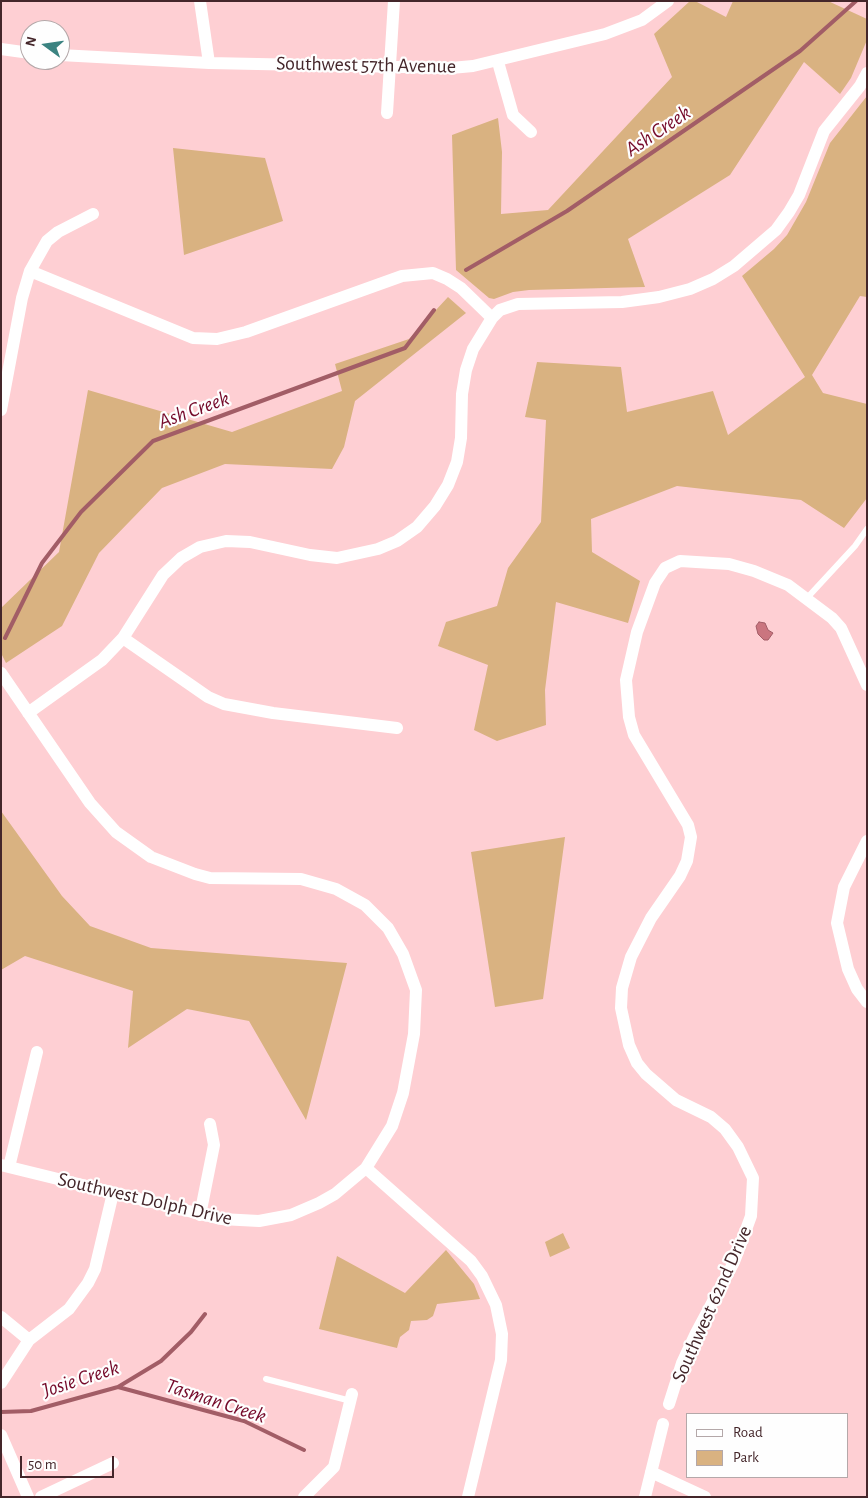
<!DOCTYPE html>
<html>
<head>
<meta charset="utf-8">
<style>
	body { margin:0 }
	#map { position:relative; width:868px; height:1498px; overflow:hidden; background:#fecfd3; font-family:"Alegreya Sans",sans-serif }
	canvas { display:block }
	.frame { position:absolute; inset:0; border:2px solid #44262a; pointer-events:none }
	.legend { position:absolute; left:686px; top:1413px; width:162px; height:65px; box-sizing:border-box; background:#fefefe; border:1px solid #b4a8a9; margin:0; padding:6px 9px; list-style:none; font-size:15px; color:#44262a }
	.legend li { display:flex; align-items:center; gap:10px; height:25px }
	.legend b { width:25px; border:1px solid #b4a8a9 }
	.north { position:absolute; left:20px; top:20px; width:50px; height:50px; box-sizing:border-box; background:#fefefe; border:1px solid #b4a8a9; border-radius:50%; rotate:284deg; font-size:14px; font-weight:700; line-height:20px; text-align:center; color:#44262a }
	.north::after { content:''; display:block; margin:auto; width:18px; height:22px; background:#3b8381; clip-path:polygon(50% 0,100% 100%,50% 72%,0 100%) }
	.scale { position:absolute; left:20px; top:1456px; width:94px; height:22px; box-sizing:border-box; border:2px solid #44262a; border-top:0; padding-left:6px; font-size:15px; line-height:18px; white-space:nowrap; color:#44262a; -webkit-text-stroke:4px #fefefe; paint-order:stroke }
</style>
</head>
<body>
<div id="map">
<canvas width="868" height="1498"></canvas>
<div class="frame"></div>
<ul class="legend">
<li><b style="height:6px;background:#fff"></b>Road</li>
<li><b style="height:14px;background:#d9b281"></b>Park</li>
</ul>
<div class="north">N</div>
<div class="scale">50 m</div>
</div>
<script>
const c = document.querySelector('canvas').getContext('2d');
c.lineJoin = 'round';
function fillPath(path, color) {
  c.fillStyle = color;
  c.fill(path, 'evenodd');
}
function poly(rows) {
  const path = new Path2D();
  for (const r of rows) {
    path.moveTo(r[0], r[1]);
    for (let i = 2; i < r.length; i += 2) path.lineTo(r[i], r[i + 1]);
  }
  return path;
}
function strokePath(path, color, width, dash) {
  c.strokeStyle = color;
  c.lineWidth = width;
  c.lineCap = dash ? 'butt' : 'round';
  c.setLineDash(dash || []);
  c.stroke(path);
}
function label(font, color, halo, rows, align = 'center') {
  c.font = font + ' "Alegreya Sans",sans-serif';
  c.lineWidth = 4.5;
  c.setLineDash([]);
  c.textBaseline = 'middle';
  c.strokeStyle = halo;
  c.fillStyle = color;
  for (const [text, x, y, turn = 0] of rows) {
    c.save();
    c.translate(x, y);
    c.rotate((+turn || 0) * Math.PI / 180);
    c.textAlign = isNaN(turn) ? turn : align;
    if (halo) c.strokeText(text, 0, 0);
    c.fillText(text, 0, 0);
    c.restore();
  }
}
fillPath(poly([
	[690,1,695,1,726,17,733,1,828,1,867,19,867,40,851,78,840,94,804,62,730,175,628,239,645,287,529,290,513,292,494,299,489,298,456,270,452,135,498,118,502,152,501,214,548,210,672,77,654,34],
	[867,96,867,297,860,296,812,375,823,393,867,404,867,498,844,528,801,500,677,486,591,519,592,552,640,581,628,623,556,602,545,690,546,725,497,741,474,730,488,665,438,646,446,622,497,606,508,568,541,522,546,420,525,417,537,362,621,367,627,412,713,391,728,435,805,377,742,276,774,249,787,235,806,202,830,143],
	[173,148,265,158,283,221,184,255],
	[448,297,466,313,355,401,344,447,332,469,225,464,162,488,99,553,62,626,6,663,1,653,1,608,59,552,88,390,232,432,342,391,335,364,409,339],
	[1,811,62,896,90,926,151,948,347,963,306,1120,249,1021,187,1009,128,1048,133,991,25,956,1,970],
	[565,837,543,999,495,1007,471,852],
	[563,1233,570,1248,550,1257,545,1242],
	[446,1250,474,1284,480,1299,437,1304,433,1316,427,1320,411,1321,409,1330,400,1337,397,1348,319,1329,337,1256,405,1293]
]), '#d9b281');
const water = poly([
	[759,622,765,623,768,630,773,633,768,640,764,640,758,634,756,626,759,622]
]);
fillPath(water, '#ca757f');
strokePath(water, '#a25d66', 1);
strokePath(poly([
	[466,270,567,211,800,51,856,1],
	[5,638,42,563,81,512,153,441,405,348,434,310],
	[118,1387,244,1421,304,1450],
	[1,1412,31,1411,118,1387,161,1361,191,1332,205,1314]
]), '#a25d66', 4);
strokePath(poly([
	[807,598,855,546,867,529],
	[266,1379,351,1401]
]), '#fff', 6);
strokePath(poly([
	[200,1,209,63],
	[1,49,30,53],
	[60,55,209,63,451,68,473,66,605,34,642,20,668,1],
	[498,62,513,115,531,132],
	[387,113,394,1],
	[30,271,193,338,217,339,246,332,402,276,433,273,447,279,461,288,492,318],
	[1,410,22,298,30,271,47,241,58,232,93,214],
	[123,638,208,697,224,704,273,713,397,728],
	[1,673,90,803,116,832,151,857,195,874,210,878,301,879,336,889,365,905,388,928,403,954,416,990,414,1034,403,1093,392,1126,366,1168,335,1194,319,1203,291,1215,259,1221,221,1219,1,1165],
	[28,713,102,660,123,638,163,575,181,558,200,547,226,541,250,542,310,555,337,558,378,549,397,541,417,527,435,506,448,485,457,462,461,438,462,394,466,370,473,349,492,318,500,310,518,304,622,302,659,297,690,289,713,279,734,266,776,230,789,212,799,195,824,131,860,86,867,73],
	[867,841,844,887,837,923,848,969,857,989,867,1002],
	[9,1167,37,1052],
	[366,1168,471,1261,482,1276,496,1305,502,1334,501,1360,468,1497],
	[200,1215,214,1145,210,1124],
	[1,1317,29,1340],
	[1,1383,29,1340,69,1309,88,1283,95,1269,113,1193],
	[669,1404,682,1363,696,1333,734,1262,743,1238,751,1216,753,1178,738,1147,725,1129,711,1117,676,1100,646,1074,637,1063,629,1045,621,1008,622,988,631,957,651,918,680,876,687,861,691,837,688,825,634,735,629,717,626,680,637,632,655,583,665,568,680,561,729,564,754,571,788,585,832,618,841,628,867,685],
	[1,1435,28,1497],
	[651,1472,705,1497],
	[41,1497,113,1463],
	[304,1497,334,1467,352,1394],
	[645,1497,663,1424]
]), '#fff', 12);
label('20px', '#44262a', '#fefefe', [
	["Southwest 57th Avenue",366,65,1],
	["Southwest Dolph Drive",145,1199,13],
	["Southwest 62nd Drive",712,1304,-66]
]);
label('italic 21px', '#750a2a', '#fefefe', [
	["Ash Creek",658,131,-34],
	["Ash Creek",194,410,-20],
	["Josie Creek",81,1379,-18],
	["Tasman Creek",216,1401,18]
]);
</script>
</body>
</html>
